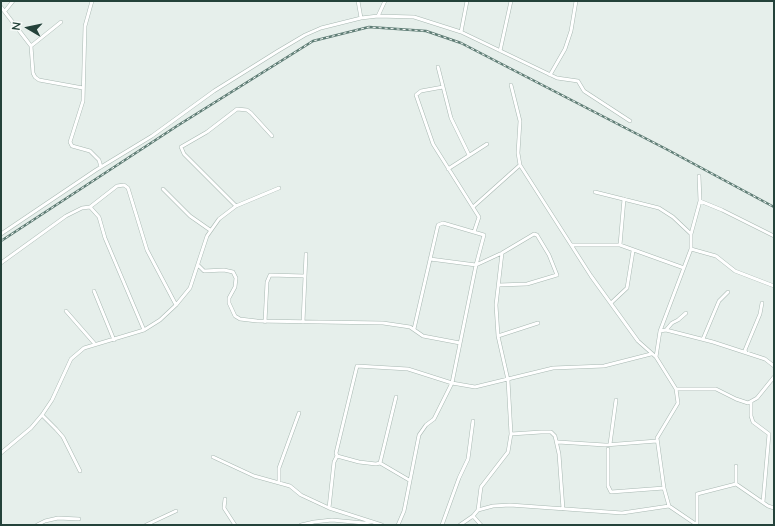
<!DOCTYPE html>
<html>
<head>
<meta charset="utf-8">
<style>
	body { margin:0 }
	#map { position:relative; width:775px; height:526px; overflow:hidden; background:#e6efeb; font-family:Lato,sans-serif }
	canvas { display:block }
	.frame { position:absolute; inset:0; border:2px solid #24423a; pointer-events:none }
	.north { position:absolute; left:8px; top:8px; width:40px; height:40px; -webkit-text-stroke:3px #f7fbf9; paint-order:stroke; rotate:279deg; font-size:11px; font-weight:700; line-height:16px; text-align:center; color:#24423a }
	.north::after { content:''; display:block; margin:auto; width:14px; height:18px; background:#24423a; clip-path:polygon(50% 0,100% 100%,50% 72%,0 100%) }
</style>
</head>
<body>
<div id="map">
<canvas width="775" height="526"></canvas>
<div class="frame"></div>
<div class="north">N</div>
</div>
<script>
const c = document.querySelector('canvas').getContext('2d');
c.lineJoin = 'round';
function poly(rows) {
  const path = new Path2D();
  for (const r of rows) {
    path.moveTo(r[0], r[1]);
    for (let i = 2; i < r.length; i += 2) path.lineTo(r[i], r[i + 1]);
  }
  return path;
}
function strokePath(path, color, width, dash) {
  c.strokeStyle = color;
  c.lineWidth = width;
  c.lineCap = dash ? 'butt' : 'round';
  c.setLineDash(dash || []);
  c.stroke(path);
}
const minor = poly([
	[92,1,85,26,83,101,70,142,72,146,90,151,99,160,101,167],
	[358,1,361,18],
	[1,7,31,46,33,73,35,77,39,80,83,88],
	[5,11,13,1],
	[378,16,385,1],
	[461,32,467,1],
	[31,46,61,22],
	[500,51,511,1],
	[438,67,451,118,469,155],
	[550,75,565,49,571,31,576,1],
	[511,85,520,121,518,153,520,165,591,276,638,341,656,357],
	[443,87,421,91,416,95,433,144,479,217,474,232],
	[448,169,487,144],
	[163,189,190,216,210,230],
	[595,192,659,208,673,217,691,234,691,249],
	[700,201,722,210,774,236],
	[236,206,184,154,181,147,207,132,237,109,247,110,251,113,272,136],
	[90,207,117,186,124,185,128,188,147,250,176,305],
	[473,207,520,165],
	[1,234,96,170,152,136,214,91,278,51,305,35,321,28,361,18,378,16,414,17,461,32,557,78,578,81,584,91,630,121],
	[691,234,700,201,699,176],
	[572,245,620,245,684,268],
	[620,245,624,199],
	[502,253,496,305,498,336,508,380,511,434],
	[430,259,476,265,502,253,534,234,537,235,549,255,557,275,527,284,499,285],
	[1,263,66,216,82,208,90,207,99,217,105,238,144,330],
	[198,265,204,271,224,270,233,272,236,278,235,287,229,298,229,303,235,316,240,319,257,321,383,323,410,327,423,336,460,343],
	[94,291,114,340],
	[611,303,627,288,633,251],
	[66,311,94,343],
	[265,322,267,282,270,275,305,276],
	[303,322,306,254],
	[666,330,672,323,678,320,686,313],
	[660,331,666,330,713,342,765,359,774,366],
	[498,336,538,323],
	[703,339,719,301,728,292],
	[746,353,745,350,760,314,762,303],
	[676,389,716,389,736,399,748,403,757,398,774,377],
	[751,402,751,416,753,422,769,434,763,502],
	[42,415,56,429,63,437,80,471],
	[558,442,605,445,657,441],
	[610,444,616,400],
	[608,449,608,486,611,492,664,488],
	[1,453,31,428,42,415,52,400,71,359,84,348,144,330,160,320,176,305,190,288,207,236,219,219,236,206,279,188],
	[337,456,359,462,376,464,380,463,409,480],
	[213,457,254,476,290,486,301,495,329,508,382,525],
	[380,463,396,397],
	[279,481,279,468,299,413],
	[736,484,768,506,774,508],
	[225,499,224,508,235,525],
	[329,508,334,462,337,456,336,453,357,366,408,369,452,383,475,387,553,368,604,366,651,354],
	[478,510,493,506,510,505,622,513,669,506],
	[473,516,481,525],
	[37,525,45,521,58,518,79,519],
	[146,525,176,511],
	[301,525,314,522,332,520,364,523,371,522],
	[398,525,404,511,419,435,426,425,434,419,452,383,476,265,484,235,443,223,438,225,414,329],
	[442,525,459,478,468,459,473,421],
	[460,525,473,516,478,510,481,487,508,452,511,434,541,432,551,432,555,436,559,454,563,509],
	[697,525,669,506,664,488,657,438,678,403,676,389,656,357,660,331,691,249,716,256,735,271,774,286],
	[697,525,697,494,736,484,736,466]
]);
strokePath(minor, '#a8b8b2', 4);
strokePath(minor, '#fff', 3);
const rail = poly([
	[1,241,177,126,313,41,369,27,426,31,461,43,668,150,774,207]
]);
strokePath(rail, '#5f7d75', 2.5);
strokePath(rail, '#f7fbf9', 1, [3]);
</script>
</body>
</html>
